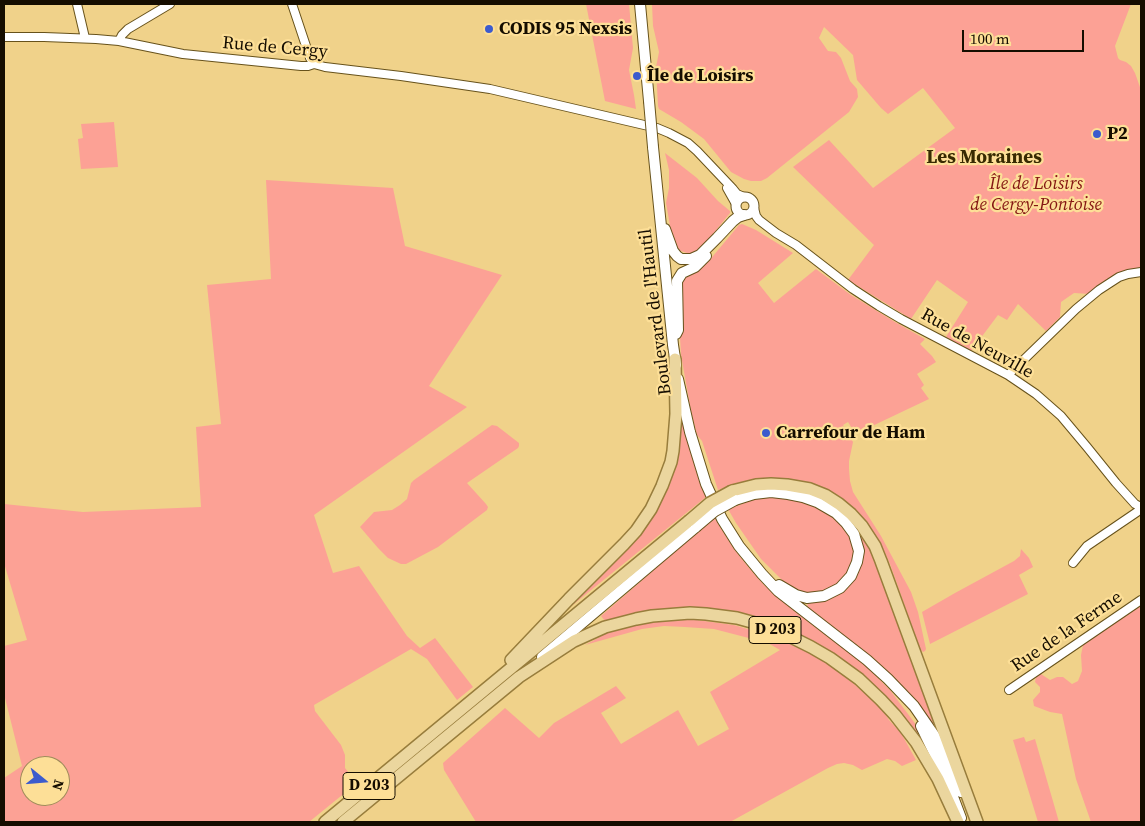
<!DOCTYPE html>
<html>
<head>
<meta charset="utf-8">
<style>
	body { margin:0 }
	#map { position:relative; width:1145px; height:826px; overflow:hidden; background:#f0d28a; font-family:"Source Serif 4",serif }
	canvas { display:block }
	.frame { position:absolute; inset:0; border:5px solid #150d00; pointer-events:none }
	.north { position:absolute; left:20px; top:756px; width:50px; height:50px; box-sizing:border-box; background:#fddf97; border:1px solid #a08b5b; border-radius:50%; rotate:107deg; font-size:14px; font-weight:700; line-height:20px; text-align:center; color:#150d00 }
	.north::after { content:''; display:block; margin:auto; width:18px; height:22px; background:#3c5bcd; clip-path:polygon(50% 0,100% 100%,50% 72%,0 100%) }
	.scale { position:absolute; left:962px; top:30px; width:122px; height:22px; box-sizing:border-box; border:2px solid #150d00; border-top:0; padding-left:6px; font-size:15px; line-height:18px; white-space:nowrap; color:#150d00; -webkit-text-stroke:4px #fddf97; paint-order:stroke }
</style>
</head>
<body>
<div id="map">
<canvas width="1145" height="826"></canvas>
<div class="frame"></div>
<div class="north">N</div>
<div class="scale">100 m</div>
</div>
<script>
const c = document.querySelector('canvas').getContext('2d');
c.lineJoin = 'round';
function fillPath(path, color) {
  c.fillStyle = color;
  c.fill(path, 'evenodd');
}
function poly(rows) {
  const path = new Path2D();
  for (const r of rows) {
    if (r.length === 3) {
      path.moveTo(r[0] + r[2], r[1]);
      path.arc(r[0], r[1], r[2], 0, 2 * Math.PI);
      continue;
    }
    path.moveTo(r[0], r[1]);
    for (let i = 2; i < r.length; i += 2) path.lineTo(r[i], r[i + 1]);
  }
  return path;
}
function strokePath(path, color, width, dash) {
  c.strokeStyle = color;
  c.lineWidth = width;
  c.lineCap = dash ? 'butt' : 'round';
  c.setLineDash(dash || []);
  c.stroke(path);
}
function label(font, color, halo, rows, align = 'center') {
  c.font = font + ' "Source Serif 4",serif';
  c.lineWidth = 4.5;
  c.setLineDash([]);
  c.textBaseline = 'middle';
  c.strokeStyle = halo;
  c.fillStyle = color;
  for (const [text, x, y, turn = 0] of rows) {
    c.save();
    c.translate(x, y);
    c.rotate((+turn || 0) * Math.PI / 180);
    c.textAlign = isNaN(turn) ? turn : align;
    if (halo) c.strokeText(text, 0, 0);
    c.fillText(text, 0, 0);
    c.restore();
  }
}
fillPath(poly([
	[586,4,629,4,633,48,629,70,634,95,636,109,605,101],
	[652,4,1131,4,1115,46,1118,58,1120,60,1126,62,1131,66,1135,73,1141,90,1141,270,1090,294,1074,293,1061,302,1060,317,1046,331,1018,304,1007,320,998,315,971,351,946,337,968,302,937,280,911,319,848,280,874,245,793,167,829,140,873,188,955,128,923,88,888,114,881,108,857,80,853,55,824,27,819,38,828,51,836,52,841,58,850,81,857,89,858,97,849,112,767,178,761,181,751,181,744,179,731,172,704,139,681,122,659,109,658,106,656,67,659,52,653,26],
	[114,122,118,167,81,169,78,139,83,138,81,124],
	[665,153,697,178,718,201,730,211,730,213,700,250,690,254,681,251,677,248,672,237,666,203,669,188,669,170],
	[266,180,393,188,405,246,502,275,429,386,467,407,314,515,333,573,359,566,407,636,420,648,435,638,473,687,457,700,427,659,411,649,314,705,315,711,341,745,345,755,345,768,357,783,309,822,4,822,4,778,22,766,4,694,4,646,27,640,4,563,4,504,83,512,201,507,196,427,221,424,207,285,271,279],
	[30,766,60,766,60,796,30,796],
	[742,224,756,230,793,253,758,283,774,303,816,269,851,295,895,322,925,339,920,344,932,356,936,362,917,374,924,385,921,388,929,399,868,428,866,426,855,433,848,422,843,425,853,442,849,461,849,469,850,481,853,492,881,536,911,592,918,612,926,649,925,651,923,652,920,649,890,564,878,538,860,514,850,505,835,496,806,483,785,479,758,479,733,484,718,490,702,441,697,435,691,411,681,355,680,337,680,291,683,280,688,275,708,262,739,225],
	[682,420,690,450,699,481,706,497,569,608,568,607,657,509,664,495,674,468,680,421],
	[492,425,497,426,519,443,519,446,518,448,467,483,486,504,488,507,487,510,438,547,406,564,401,564,388,558,378,548,360,527,374,512,392,510,400,505,407,499,411,483,414,480],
	[766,497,777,497,798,499,817,506,836,519,849,535,853,543,854,553,850,571,841,582,823,592,807,594,789,587,761,559,736,523,728,509,753,500],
	[714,517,734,549,750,569,764,585,798,614,858,659,870,670,890,690,914,722,924,737,939,768,876,688,848,664,832,653,787,629,773,623,731,612,700,608,679,607,664,609,645,611,605,621,601,616,687,541],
	[858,528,870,547,939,731,936,733,910,695,886,670,860,648,807,607,808,602,856,577,861,565],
	[1021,549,1029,558,1033,567,1019,575,1028,594,930,644,922,612,955,593,1014,561,1020,556],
	[1141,604,1141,822,1091,822,1076,779,1062,714,1050,712,1034,706,1033,700,1040,692,1040,687,1035,682,1036,677,1041,674,1050,680,1057,677,1063,677,1072,684,1078,681,1082,671,1081,655,1083,645],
	[681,620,697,620,734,625,768,635,813,654,844,675,882,709,889,720,901,733,916,760,902,766,895,761,887,759,862,770,853,765,844,763,837,764,828,768,730,822,476,822,444,770,443,763,505,708,539,738,554,723,616,686,626,698,601,713,621,744,678,710,698,746,729,729,710,692,780,650,768,643,714,629,685,627,664,626,642,629,585,645,607,633,628,627,646,623],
	[1024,737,1026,742,1035,739,1059,822,1038,822,1013,740]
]), '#fca195');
const minor = poly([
	[77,4,85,38],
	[292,4,310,58,314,64],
	[4,37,44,37,96,39,119,41,183,54,301,66,308,66,314,64,325,67,401,76,490,89,657,128,669,133,688,143,697,151,733,189,737,194,744,197],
	[119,41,122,35,128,29,170,4],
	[727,188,736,204],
	[754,208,756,216,759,220,776,233,796,245,853,289,879,306,901,319,1008,375,1036,394,1061,416,1087,447,1116,483,1135,504,1141,507],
	[1008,375,1076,309,1099,290,1119,277,1128,274,1141,272],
	[1073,563,1087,546,1137,512,1141,508],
	[1009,690,1141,600]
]);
const tertiary = poly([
	[745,206,9]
]);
const secondary = poly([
	[640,4,649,101],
	[653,147,673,345,676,365],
	[665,229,673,251,677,256,681,259,691,259,700,255,717,238,733,221,738,217,744,215],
	[676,334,678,330,677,281,682,273,695,267,706,256],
	[678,379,690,432,706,484,722,519,739,546,762,574,778,591,867,660,888,679,914,706,934,735,961,792],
	[735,500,754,494,771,492,788,494,803,497,817,502,836,513,846,523,854,534,859,551,857,562,851,576,840,588,824,596,807,598,796,595,779,585],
	[542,657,696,527],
	[921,726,944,773,961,818]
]);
const primary = poly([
	[732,491,756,485,771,484,787,485,810,489,825,495,839,504,851,514,862,526,875,546,881,561,977,822],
	[511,660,569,599,624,544,636,531,651,509,662,486,671,462,673,451,676,414,675,359],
	[325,822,689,521],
	[343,822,519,677,574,641,605,627,636,619,652,616,690,613,706,614,737,618,766,626,783,633,811,647,830,658,859,679,881,700,895,715,916,742,938,779,958,822]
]);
strokePath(minor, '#67521b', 10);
strokePath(tertiary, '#67521b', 11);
strokePath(secondary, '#67521b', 12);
strokePath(primary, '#987d3c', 14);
strokePath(minor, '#fff', 8);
strokePath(tertiary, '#fff', 9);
strokePath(secondary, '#fff', 10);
strokePath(primary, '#ebd69e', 11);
const secondaryBridge = poly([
	[649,101,653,147],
	[696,527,715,511,735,500]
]);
const primaryBridge = poly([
	[689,521,710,503,732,491]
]);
strokePath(secondaryBridge, '#67521b', 12, []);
strokePath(primaryBridge, '#987d3c', 14, []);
strokePath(secondaryBridge, '#fff', 10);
strokePath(primaryBridge, '#ebd69e', 11);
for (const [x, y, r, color] of [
	[489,29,5,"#3c5bcd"],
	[637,76,5,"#3c5bcd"],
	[1097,134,5,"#3c5bcd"],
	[766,433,5,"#3c5bcd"]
]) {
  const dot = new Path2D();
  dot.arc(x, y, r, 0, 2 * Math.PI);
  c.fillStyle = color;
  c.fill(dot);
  strokePath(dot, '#fddf97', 2);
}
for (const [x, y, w] of [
	[775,630,52],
	[369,786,52]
]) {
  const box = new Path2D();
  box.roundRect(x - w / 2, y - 13.5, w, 27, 4);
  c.fillStyle = '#fddf97';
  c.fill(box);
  strokePath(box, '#150d00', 1);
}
label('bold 16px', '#150d00', null, [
	["D 203",775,630],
	["D 203",369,786]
]);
label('bold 18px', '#150d00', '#fddf97', [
	["CODIS 95 Nexsis",499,29],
	["Île de Loisirs",647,76],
	["P2",1107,134],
	["Carrefour de Ham",776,433]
], 'left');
label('18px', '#150d00', '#fddf97', [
	["Rue de Cergy",275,48,5],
	["Boulevard de l'Hautil",656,312,-97],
	["Rue de Neuville",977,344,29],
	["Rue de la Ferme",1067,632,-34]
]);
label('italic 18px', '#851613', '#fddf97', [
	["Île de Loisirs",1036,184],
	["de Cergy-Pontoise",1036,205]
]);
label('bold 19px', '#382a02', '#fddf97', [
	["Les Moraines",984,158]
]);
</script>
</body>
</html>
